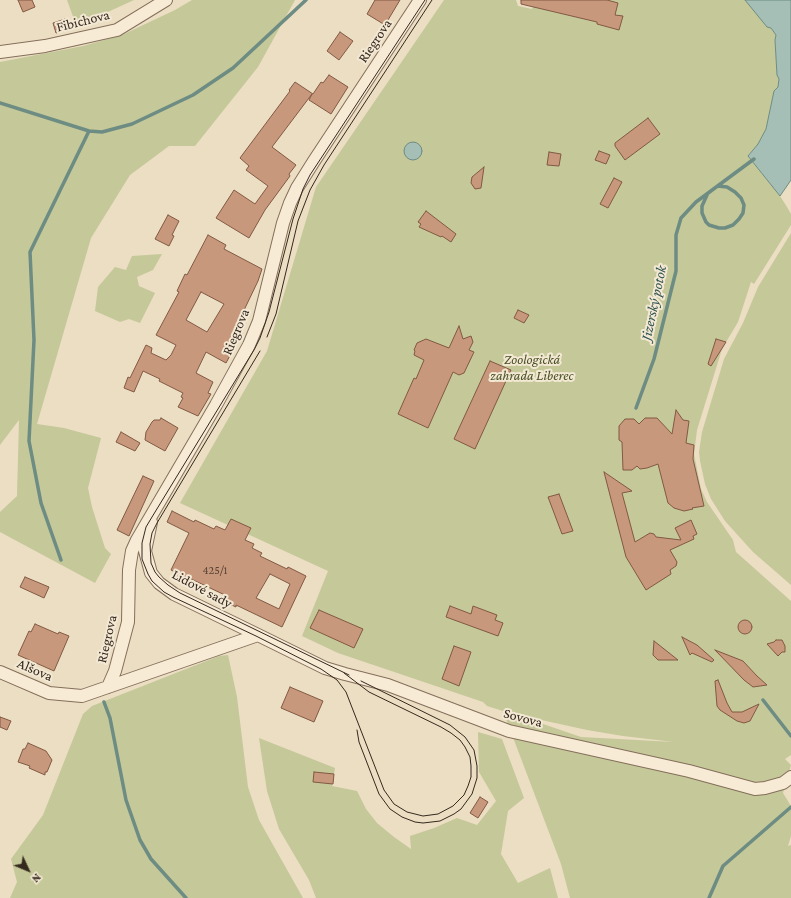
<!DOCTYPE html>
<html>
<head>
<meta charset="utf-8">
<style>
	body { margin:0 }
	#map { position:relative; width:791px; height:898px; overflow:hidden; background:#ebdec3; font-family:"Crimson Pro",serif }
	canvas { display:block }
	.north { position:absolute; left:8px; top:850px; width:40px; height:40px; -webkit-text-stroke:3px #f3e8d3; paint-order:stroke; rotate:134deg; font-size:11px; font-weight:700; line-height:16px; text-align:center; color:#35281e }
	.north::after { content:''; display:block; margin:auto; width:14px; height:18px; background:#35281e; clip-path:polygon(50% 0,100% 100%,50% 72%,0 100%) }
</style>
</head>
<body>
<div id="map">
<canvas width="791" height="898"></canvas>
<div class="north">N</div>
</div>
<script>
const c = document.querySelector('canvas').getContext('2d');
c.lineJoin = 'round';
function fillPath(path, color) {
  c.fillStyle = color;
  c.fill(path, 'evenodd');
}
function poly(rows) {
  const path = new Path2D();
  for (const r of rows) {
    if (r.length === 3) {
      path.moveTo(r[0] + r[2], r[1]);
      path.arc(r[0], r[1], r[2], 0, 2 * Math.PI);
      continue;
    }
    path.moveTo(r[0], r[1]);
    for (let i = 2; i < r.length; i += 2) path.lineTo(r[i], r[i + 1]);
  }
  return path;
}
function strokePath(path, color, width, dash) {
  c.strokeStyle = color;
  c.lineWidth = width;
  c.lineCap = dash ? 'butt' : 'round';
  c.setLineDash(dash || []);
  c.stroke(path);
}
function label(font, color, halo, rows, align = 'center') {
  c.font = font + ' "Crimson Pro",serif';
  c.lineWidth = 4;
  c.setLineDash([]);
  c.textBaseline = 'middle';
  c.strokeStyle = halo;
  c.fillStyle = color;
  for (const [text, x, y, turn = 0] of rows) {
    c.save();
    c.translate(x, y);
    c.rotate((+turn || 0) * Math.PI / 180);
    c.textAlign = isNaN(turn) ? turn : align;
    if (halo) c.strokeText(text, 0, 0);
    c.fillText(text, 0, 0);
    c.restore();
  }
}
fillPath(poly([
	[67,0,134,0,99,16,75,22],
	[192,0,295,0,258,67,195,146,169,146,130,175,91,238,37,424,64,428,101,438,88,488,92,507,105,548,111,554,95,583,0,532,0,512,17,496,19,420,0,445,0,62,83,46,122,35,175,10],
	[444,0,516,0,518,6,532,9,535,0,745,0,771,28,776,35,775,40,777,75,779,79,778,87,774,91,766,129,758,144,748,156,780,196,787,207,791,214,791,225,754,284,751,282,738,322,722,349,697,430,694,454,701,489,707,502,733,540,736,552,791,601,791,755,785,759,791,765,783,793,791,806,791,836,788,846,791,845,791,898,570,898,561,864,503,711,487,706,483,702,338,653,302,636,328,571,180,503,267,351,316,187],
	[514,714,587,730,623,736,674,742,581,737],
	[791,233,791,585,753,552,725,521,711,499,705,484,700,461,699,452,702,432,724,359,743,323,758,287],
	[162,254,153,270,137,277,139,286,155,293,140,323,129,319,120,322,95,311,98,287,115,267,126,270,132,256],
	[228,655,237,697,248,787,259,820,303,898,10,898,17,882,11,859,43,815,83,714,92,706,219,656],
	[478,732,502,739,524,798,508,811,501,854,518,883,550,868,558,898,316,898,309,880,279,829,267,791,259,738,335,768,332,786,357,791,366,809,377,823,394,837,411,849,410,836,434,828,457,818,477,825,496,801,479,772]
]), '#c5c898');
const water = poly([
	[745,0,791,0,791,180,780,196,748,156,758,144,766,129,774,91,778,87,779,79,777,75,775,40,776,35,771,28,767,27,745,0],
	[413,151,9]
]);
fillPath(water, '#a5beb6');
strokePath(water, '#6d8c83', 1);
strokePath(poly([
	[0,103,89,131],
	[707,195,702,206,702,213,706,222,709,225,719,228,725,228,733,225,739,219,743,213,744,205,741,198,735,192,727,187,718,186],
	[636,408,654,359,676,271,676,235,681,218,696,202,754,159],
	[61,560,41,503,29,441,34,340,30,252,89,131,102,132,132,124,193,95,233,68,306,0],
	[763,700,791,736],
	[104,702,110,718,126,800,140,840,151,859,186,898],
	[709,898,723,866,791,807]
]), '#6d8c83', 3.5);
const building = poly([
	[18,0,32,0,35,7,23,12,18,0],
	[375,0,400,0,385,25,367,14,375,0],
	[521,0,607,0,618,3,615,15,623,16,619,30,597,24,597,22,521,4,521,0],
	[65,19,69,29,56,33,53,23,65,19],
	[340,32,353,41,339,60,327,51,340,32],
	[329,75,348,87,331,114,309,100,312,94,272,147,296,165,289,174,290,176,265,210,249,238,216,218,234,190,255,204,268,186,246,170,249,166,240,158,290,91,289,90,295,82,313,94,321,82,323,83,329,75],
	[648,118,660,134,625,160,615,146,615,143,648,118],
	[599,151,610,155,606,164,595,160,599,151],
	[549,152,561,154,559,166,547,165,549,152],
	[484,167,481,188,475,189,471,183,472,177,484,167],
	[614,178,622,182,608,208,600,204,614,178],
	[426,211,456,234,451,242,442,236,441,237,419,227,421,224,418,222,426,211],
	[168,215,179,221,172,235,174,236,169,246,155,239,168,215],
	[208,235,226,245,224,249,262,269,258,281,235,329,242,333,226,363,206,352,196,373,213,382,208,393,211,394,198,416,178,407,183,398,181,397,183,393,159,381,160,379,143,371,134,392,124,388,128,377,130,378,146,345,152,348,151,353,166,360,171,355,176,345,156,335,179,292,177,291,185,274,187,275,208,235],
	[201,292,224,304,207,332,186,320,201,292],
	[518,310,529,315,524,323,514,318,518,310],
	[459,326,463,339,471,336,473,342,469,350,474,352,464,373,459,375,453,372,428,428,398,414,414,378,416,379,424,360,414,355,415,351,414,350,417,343,426,339,449,348,459,326],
	[716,339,726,342,711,366,708,364,716,339],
	[490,361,511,370,475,449,454,439,490,361],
	[676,410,683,420,689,421,686,443,694,445,693,459,704,506,692,508,693,509,684,511,674,508,668,503,658,464,647,468,640,469,637,466,632,470,623,470,622,442,619,440,619,426,625,419,634,419,639,424,645,418,657,418,672,434,676,410],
	[161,418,178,428,165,451,145,440,146,432,152,422,154,420,160,420,161,418],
	[121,432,140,443,135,451,116,442,121,432],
	[604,472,632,491,622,493,635,542,650,533,654,534,656,537,681,540,675,528,691,520,697,534,693,536,694,539,670,550,677,562,676,566,670,570,671,574,646,590,626,557,604,472],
	[143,476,154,481,129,536,117,530,143,476],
	[559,494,573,531,562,534,548,497,559,494],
	[172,511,194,522,195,520,214,529,216,526,225,530,231,519,251,528,245,540,254,544,252,548,262,553,260,556,287,569,288,567,306,576,282,627,236,605,236,607,225,602,227,596,189,578,184,576,177,577,175,572,171,570,189,533,167,522,172,511],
	[270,574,290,584,279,609,256,598,270,574],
	[25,577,49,587,44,598,20,587,25,577],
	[450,606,471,614,473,606,497,615,495,620,503,623,498,636,446,617,450,606],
	[319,610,363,629,354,648,310,628,319,610],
	[745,627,7],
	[35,624,58,634,59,632,69,636,54,671,18,655,29,631,31,632,35,624],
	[682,637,697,645,714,660,712,662,692,653,690,655,682,637],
	[776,640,782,640,785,646,785,652,782,652,778,656,767,644,774,642,776,640],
	[654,641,678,660,658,660,653,655,654,641],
	[454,646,471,652,459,686,442,679,454,646],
	[715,650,743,661,757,676,767,685,753,687,744,680,715,650],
	[718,680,727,703,732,712,742,712,759,704,750,721,744,723,737,721,720,710,717,706,715,681,718,680],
	[290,687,323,701,314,722,281,708,290,687],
	[0,717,11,721,7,730,0,727,0,717],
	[28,743,46,751,52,760,47,772,45,772,45,775,29,768,30,766,18,762,23,749,25,749,28,743],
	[314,772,334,774,333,784,313,782,314,772],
	[480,797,488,802,478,818,470,813,480,797]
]);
fillPath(building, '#c7987c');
strokePath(building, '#825943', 1);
const minor = poly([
	[0,52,45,46,117,30,166,0],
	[151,522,145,551,151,573,159,583,174,594,258,635],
	[0,672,49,693,82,696,258,635,325,668,345,674,388,685,509,731,689,771,755,789,765,788,783,783,791,777],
	[108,687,115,671,128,622,129,570,132,551,137,540,216,405,249,345,259,321,283,223,290,203,297,188,314,161,420,0]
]);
strokePath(minor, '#846f5b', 14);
strokePath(minor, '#f7ebd6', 12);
strokePath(poly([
	[267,337,276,314,298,221,310,190,324,165,432,0],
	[260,351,157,523,152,533,150,544,151,563,155,572,159,577,168,585,180,593,349,675],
	[344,673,369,692,441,727,451,733,460,740,465,747,470,757,471,766,471,777,468,786,464,795,453,806,438,814,423,816,407,812,394,804,384,790,346,692,337,680,321,669,256,636,173,597,164,592,152,581,148,574,142,559,142,543,146,527,152,517,254,350,260,338,269,312,293,219,303,189,310,175,425,0],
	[357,730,359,742,379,794,390,809,402,817,415,822,423,823,440,821,454,814,461,809,472,794,477,778,477,766,474,750,465,737,450,725,361,681]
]), '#35281e', 1);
label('12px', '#5a4436', null, [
	["425/1",215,570]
]);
label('14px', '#35281e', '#f3e8d3', [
	["Fibichova",83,21,-14],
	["Riegrova",375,41,-56],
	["Riegrova",236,332,-67],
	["Lidové sady",202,589,28],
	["Riegrova",107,639,-77],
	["Alšova",35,670,23],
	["Sovova",523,718,15]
]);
label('italic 14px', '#485026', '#f3e8d3', [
	["Zoologická",532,360],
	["zahrada Liberec",532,376]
]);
label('italic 15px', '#2f5450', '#f3e8d3', [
	["Jizerský potok",654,303,-78]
]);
</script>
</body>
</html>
